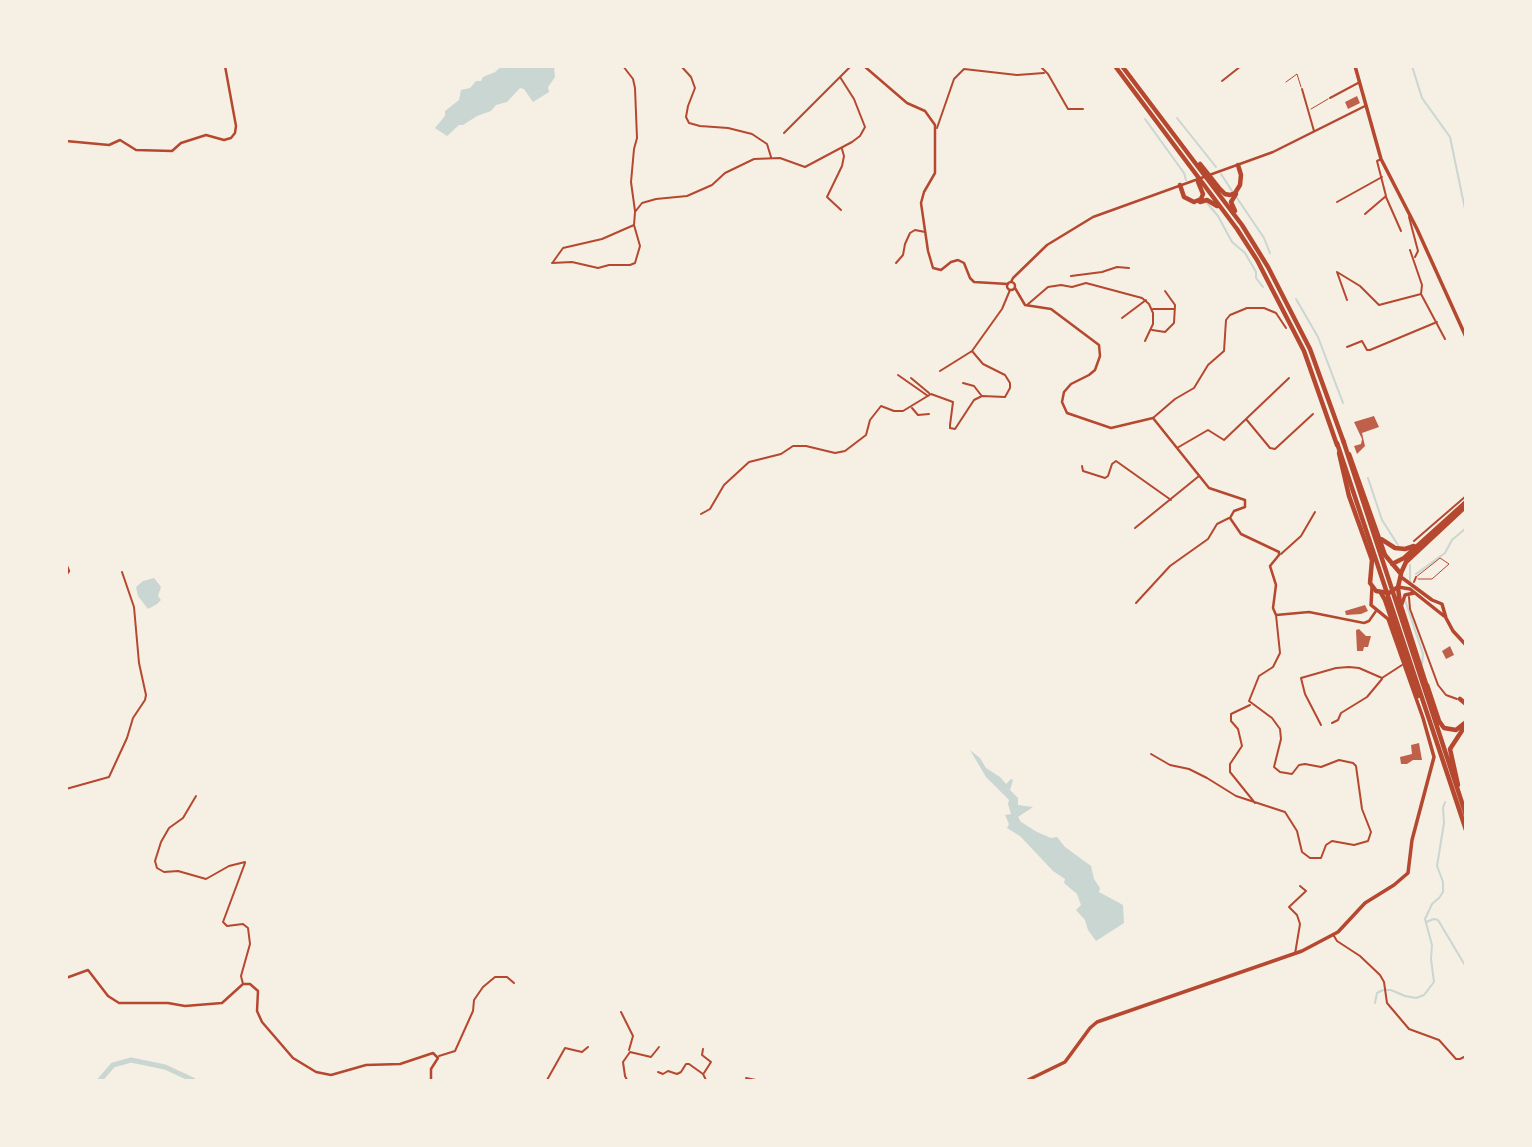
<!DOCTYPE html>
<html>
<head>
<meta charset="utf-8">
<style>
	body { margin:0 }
	#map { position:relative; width:1532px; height:1147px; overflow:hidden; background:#f6efe4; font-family:Ubuntu,sans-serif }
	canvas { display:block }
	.frame { position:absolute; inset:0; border:68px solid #f6efe4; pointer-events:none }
</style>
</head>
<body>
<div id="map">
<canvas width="1532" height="1147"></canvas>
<div class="frame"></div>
</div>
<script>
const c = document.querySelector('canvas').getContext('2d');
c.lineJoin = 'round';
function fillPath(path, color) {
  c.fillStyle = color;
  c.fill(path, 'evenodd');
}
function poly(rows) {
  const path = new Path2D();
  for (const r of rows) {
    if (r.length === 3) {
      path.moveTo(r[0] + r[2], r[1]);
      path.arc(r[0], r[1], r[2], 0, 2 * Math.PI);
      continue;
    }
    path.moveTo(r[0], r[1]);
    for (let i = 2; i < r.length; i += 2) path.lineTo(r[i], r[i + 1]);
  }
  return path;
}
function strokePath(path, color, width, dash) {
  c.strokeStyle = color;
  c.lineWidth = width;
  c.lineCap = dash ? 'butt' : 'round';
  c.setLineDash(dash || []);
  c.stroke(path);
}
fillPath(poly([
	[502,66,554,67,555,77,548,87,549,92,533,102,524,89,520,88,507,102,496,105,491,111,477,116,463,125,459,125,447,136,435,128,445,116,445,111,459,100,461,90,470,88,476,81,481,81,483,77,495,72],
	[154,578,161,587,158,596,161,600,157,604,148,609,138,596,136,587,143,581],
	[970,750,980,758,986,768,1000,777,1006,784,1011,779,1013,780,1010,790,1018,798,1018,805,1033,807,1018,817,1021,822,1037,832,1051,838,1057,837,1065,847,1091,866,1094,879,1100,888,1099,892,1123,905,1124,923,1096,941,1088,930,1085,920,1076,910,1081,905,1077,894,1064,883,1065,879,1053,871,1020,836,1007,828,1009,824,1005,815,1011,814,1008,804,1009,800,986,777]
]), '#c9d6d2');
strokePath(poly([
	[1412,66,1422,98,1450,137,1466,214],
	[1177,118,1216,167],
	[1145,119,1184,173,1186,180],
	[1221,174,1232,191],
	[1237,198,1264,238,1270,253],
	[1207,203,1218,216,1232,242,1245,253,1256,272,1256,278,1263,287],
	[1296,299,1318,337,1343,403],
	[1368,478,1382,520,1398,545],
	[1416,574,1445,553,1452,540,1466,528],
	[1410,581,1410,565],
	[1405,600,1423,654,1422,664],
	[1426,922,1434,919,1438,920,1466,967],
	[1386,990,1391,990,1405,996,1416,998,1424,995,1434,982,1431,959,1432,945,1425,919,1432,904,1439,898,1443,892,1443,882,1437,866,1444,823,1443,808,1445,802],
	[1375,1003,1377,993,1383,990]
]), '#c9d6d2', 2);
strokePath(poly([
	[100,1080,113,1065,131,1060,165,1067,193,1080]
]), '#c9d6d2', 5);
fillPath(poly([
	[1357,96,1360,103,1348,109,1345,102],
	[1374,416,1379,427,1362,433,1365,446,1357,454,1354,446,1361,444,1362,439,1354,422],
	[1365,605,1368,611,1361,614,1346,615,1345,611],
	[1359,629,1366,636,1371,636,1368,647,1364,647,1363,651,1357,651,1356,630],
	[1450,646,1454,655,1446,659,1442,651],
	[1419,743,1422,760,1413,760,1407,764,1401,764,1400,757,1412,754,1411,745]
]), '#bf614a');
strokePath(poly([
	[1286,82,1297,74,1301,87],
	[1311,109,1328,99],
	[1416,577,1440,558,1449,564,1432,579,1418,579]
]), '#b5482f', 1);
strokePath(poly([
	[623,66,633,79,635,88,637,138,634,149,631,182,635,211],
	[681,66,691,77,695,88,688,106,686,117,689,123,700,126,728,128,752,134,767,144,771,157],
	[1040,66,1048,74,1068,109,1083,109],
	[1222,81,1241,66],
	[1302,89,1314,131],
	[1330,98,1358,83],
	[937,128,954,79,964,69,1017,75,1044,73],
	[784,133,851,66],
	[1386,197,1401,231],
	[1337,202,1382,177],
	[841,210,827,197,842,166,844,156,842,149],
	[1365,214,1386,196,1377,161,1381,159],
	[1409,217,1418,251,1415,257],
	[1410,250,1422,285,1421,294,1445,339],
	[553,262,563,248,602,239,634,225],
	[552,263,572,262,598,268,609,265,630,265,635,263,640,246,634,225,635,212,642,203,656,199,687,196,712,185,725,173,754,159,780,158,805,167,852,142,860,136,865,127,854,99,840,77],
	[896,263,903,255,905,244,910,233,915,230,925,232],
	[1071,276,1102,272,1117,267,1129,268],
	[1347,300,1337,272,1360,286,1379,305,1421,294],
	[1027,305,1048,287,1061,285,1072,287,1086,283,1142,298,1149,304,1153,313,1153,324,1145,341],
	[1153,309,1175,309],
	[1122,318,1146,300],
	[1152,330,1165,332,1174,323,1175,305,1165,291],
	[1347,347,1362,341,1367,350,1370,350,1437,322],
	[940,371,972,351,1002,309,1010,290],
	[898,375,928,396],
	[911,378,929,393],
	[963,383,974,386,981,395],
	[912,408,918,415,929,414],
	[1153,418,1175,399,1194,388,1208,365,1224,351,1226,320,1230,315,1247,308,1264,308,1276,313,1286,328],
	[1246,419,1270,448,1275,449,1313,414],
	[1177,448,1208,430,1224,440,1289,378],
	[1082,466,1083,471,1105,478,1108,476,1112,464,1116,461,1171,500],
	[701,514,710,509,724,485,749,462,781,454,793,446,806,446,835,453,845,451,866,435,870,420,881,406,894,411,903,411,931,394,953,402,950,425,950,428,955,429,974,400,982,396,1005,397,1010,388,1010,383,1005,375,983,364,972,351],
	[1135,528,1199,476],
	[1414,541,1466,496],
	[1281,554,1301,536,1315,512],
	[1414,582,1416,577],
	[1409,597,1410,609,1438,685,1446,695,1457,699],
	[1136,603,1170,566,1208,539,1217,524,1229,518],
	[1250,705,1231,714,1231,721,1238,729,1242,746,1230,764,1230,772,1255,803],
	[1332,723,1338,720,1341,713,1367,697,1382,679],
	[1321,725,1305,694,1301,678,1336,668,1349,667,1359,668,1382,678,1402,665],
	[1151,754,1170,765,1189,769,1207,778,1236,796,1285,812,1297,831,1302,852,1310,858,1321,858,1326,845,1332,841,1354,845,1368,841,1371,832,1362,809,1356,766,1353,763,1339,760,1321,767,1305,764,1299,765,1292,774,1280,772,1274,767,1281,739,1280,729,1272,718,1249,701,1259,676,1273,667,1280,653,1276,615],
	[66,789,109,777,127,738,133,718,145,700,146,695,139,663,134,607,122,572],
	[196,796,183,818,169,828,161,842,155,861,157,868,164,872,178,871,206,879,229,866,245,862],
	[1334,936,1337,941,1360,956,1380,975,1384,982,1387,1003,1409,1029,1439,1040,1456,1059,1460,1059,1466,1056],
	[1295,954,1300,924,1297,915,1289,907,1306,891,1300,886],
	[243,984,241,976,250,944,248,928,243,924,227,926,223,922,245,863],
	[621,1012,633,1036,629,1050],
	[703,1049,702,1055,711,1062,704,1073],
	[439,1056,455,1051,473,1011,474,1000,483,987,495,977,507,977,514,983],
	[658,1072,663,1074,668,1071,677,1074,681,1072,686,1064,689,1064,703,1074,706,1080],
	[746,1078,756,1080],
	[547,1080,565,1048,582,1052,588,1047],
	[627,1080,625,1076,623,1062,630,1052,651,1057,659,1047]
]), '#b5482f', 2);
strokePath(poly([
	[864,66,907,103,925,111,935,125,935,173,924,192,921,203,928,251,933,268,941,270,951,262,958,260,964,263,970,278,974,282,1008,284],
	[66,141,109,145,120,140,136,150,172,151,181,143,206,135,224,140,231,138,235,133,236,126,225,66],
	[1011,286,4],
	[1011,282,1013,278,1047,245,1093,217,1273,152,1365,106],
	[1015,288,1025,305,1051,309,1099,345,1100,356,1095,370,1089,375,1071,384,1064,392,1062,402,1067,413,1111,428,1153,418,1209,488,1245,500,1245,507,1234,511,1230,518,1241,534,1279,552,1279,555,1270,566,1276,585,1273,608,1276,615,1309,612,1364,623,1369,621,1376,611],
	[66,564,69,571,66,575],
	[66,978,88,970,108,996,119,1003,168,1003,185,1006,222,1003,243,984,250,984,258,991,257,1011,262,1022,293,1058,316,1072,331,1075,366,1065,400,1064,433,1053,438,1058,431,1069,431,1080]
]), '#b5482f', 2.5);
strokePath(poly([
	[1355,66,1381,159,1417,229,1466,337],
	[1401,577,1432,600,1442,604,1446,618,1453,631,1466,645],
	[1398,587,1410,589,1444,616],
	[1402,604,1405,595,1414,593],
	[1028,1080,1065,1062,1090,1028,1097,1022,1302,951,1338,932,1365,903,1394,885,1408,873,1412,840,1434,757,1423,718,1388,619,1371,605,1372,587]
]), '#b5482f', 3.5);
strokePath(poly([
	[1115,66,1237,229,1257,260,1304,351,1337,445],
	[1122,66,1242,225,1268,267,1310,349,1344,443],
	[1200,164,1219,188,1225,194,1230,195,1235,193,1240,185,1241,175,1238,165],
	[1180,185,1184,197,1194,202,1201,199,1203,194,1198,182],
	[1200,202,1207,200,1217,206],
	[1235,211,1231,202,1236,194],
	[1339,453,1349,496,1372,560,1370,583,1376,591,1389,593,1398,587,1401,574,1385,555,1349,454],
	[1381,539,1395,548,1405,549,1414,546],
	[1392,564,1404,558,1466,502],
	[1401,573,1406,562,1466,506]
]), '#b5482f', 4.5);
strokePath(poly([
	[1343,440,1466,815],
	[1337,443,1466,830],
	[1398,588,1400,603,1427,687],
	[1381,593,1385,600,1418,696],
	[1427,685,1439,721,1444,728,1456,730,1466,722],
	[1460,699,1466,704],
	[1458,785,1450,749,1465,726]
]), '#b5482f', 4.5);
</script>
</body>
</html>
